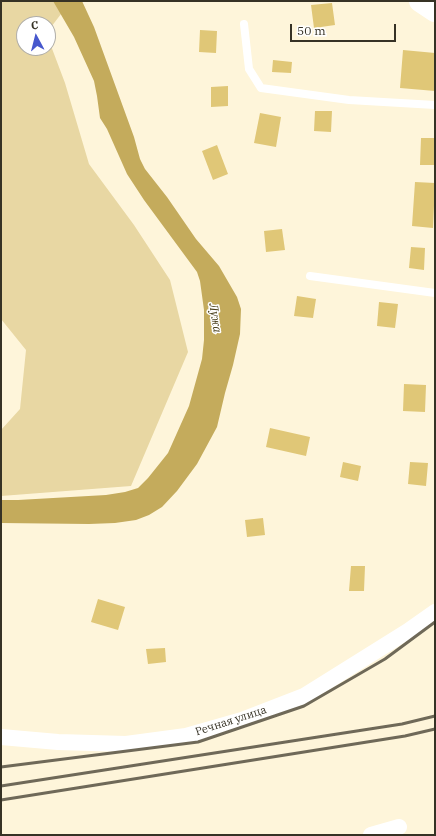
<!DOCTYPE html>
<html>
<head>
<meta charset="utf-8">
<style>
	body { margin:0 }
	#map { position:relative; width:436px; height:836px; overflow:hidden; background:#fef5da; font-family:"IBM Plex Serif",serif }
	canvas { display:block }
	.frame { position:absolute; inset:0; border:2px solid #363225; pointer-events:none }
	.north { position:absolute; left:16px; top:16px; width:40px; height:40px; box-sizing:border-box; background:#fff; border:1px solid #afada8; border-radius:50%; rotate:353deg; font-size:11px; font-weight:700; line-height:16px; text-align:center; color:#363225 }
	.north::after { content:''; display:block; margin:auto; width:14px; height:18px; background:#4758cd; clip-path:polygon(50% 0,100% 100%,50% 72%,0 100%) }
	.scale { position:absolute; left:290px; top:24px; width:106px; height:18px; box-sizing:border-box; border:2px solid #363225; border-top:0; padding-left:5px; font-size:12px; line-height:14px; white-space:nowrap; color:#363225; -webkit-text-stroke:3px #fff; paint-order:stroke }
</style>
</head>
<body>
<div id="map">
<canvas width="436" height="836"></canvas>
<div class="frame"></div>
<div class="north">С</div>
<div class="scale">50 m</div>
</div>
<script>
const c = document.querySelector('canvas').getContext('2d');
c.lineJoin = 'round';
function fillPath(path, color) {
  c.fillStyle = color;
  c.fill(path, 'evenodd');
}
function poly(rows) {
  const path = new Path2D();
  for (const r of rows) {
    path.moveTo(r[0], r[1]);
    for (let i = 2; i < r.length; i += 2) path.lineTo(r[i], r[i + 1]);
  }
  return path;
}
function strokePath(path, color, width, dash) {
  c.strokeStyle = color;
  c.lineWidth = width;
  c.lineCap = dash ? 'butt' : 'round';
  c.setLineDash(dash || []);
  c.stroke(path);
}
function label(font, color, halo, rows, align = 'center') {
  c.font = font + ' "IBM Plex Serif",serif';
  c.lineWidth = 3;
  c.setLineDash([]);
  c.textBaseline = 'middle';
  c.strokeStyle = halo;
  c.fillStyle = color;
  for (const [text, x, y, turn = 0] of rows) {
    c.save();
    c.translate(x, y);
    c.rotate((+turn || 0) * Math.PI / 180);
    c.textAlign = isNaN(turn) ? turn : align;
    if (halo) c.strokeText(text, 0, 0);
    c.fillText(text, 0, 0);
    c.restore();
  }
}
fillPath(poly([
	[1,1,71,1,48,31,48,24,24,24,24,48,48,48,48,38,65,83,89,164,134,225,170,280,188,352,131,486,1,496,1,430,20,409,26,350,1,319]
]), '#e8d7a3');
fillPath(poly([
	[53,1,82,1,94,27,134,137,140,159,145,169,167,197,196,239,219,266,237,297,241,309,240,334,233,365,225,393,217,427,197,464,177,491,162,507,149,515,136,520,115,523,89,524,1,523,1,500,18,500,106,495,125,492,138,488,148,478,168,453,189,406,202,359,204,340,204,310,200,281,197,272,144,200,127,174,107,129,100,118,97,96,94,81,74,37]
]), '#c4ab5c');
fillPath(poly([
	[332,3,335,25,314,28,311,5],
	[200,30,217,31,216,53,199,52],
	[403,50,435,53,435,91,400,88],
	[273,60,292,62,291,73,272,72],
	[228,86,228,106,211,107,211,87],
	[315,111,332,111,331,132,314,131],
	[260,113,281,117,276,147,254,143],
	[421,138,435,138,435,165,420,165],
	[217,145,228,174,213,180,202,151],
	[415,182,435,183,433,228,412,226],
	[282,229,285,250,266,252,264,231],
	[411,247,425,248,424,270,409,268],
	[297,296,316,299,313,318,294,316],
	[379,302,398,304,395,328,377,326],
	[404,384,426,385,425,412,403,411],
	[270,428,310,437,306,456,266,447],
	[343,462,361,466,358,481,340,477],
	[410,462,428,463,426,486,408,484],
	[263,518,265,535,247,537,245,520],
	[351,566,365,566,364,591,349,591],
	[98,599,125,607,118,630,91,622],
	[165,648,166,662,148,664,146,649]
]), '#e0c777');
strokePath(poly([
	[244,24,249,69,261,88,349,100,435,105],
	[310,276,435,293]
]), '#fff', 8);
strokePath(poly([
	[1,737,58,742,126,744,186,736,242,720,304,696,408,631,435,612],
	[371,835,399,827]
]), '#fff', 16);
strokePath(poly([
	[420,1,435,11]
]), '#fff', 22);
strokePath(poly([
	[1,767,198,742,304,706,385,659,435,622],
	[1,786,402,724,435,716],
	[1,800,405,736,435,729]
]), '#6f6958', 3);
label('11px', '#363225', '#fff', [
	["Речная улица",231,721,-18]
]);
label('italic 12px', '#4b401d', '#fff', [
	["Лужа",215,318,81]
]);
</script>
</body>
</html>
